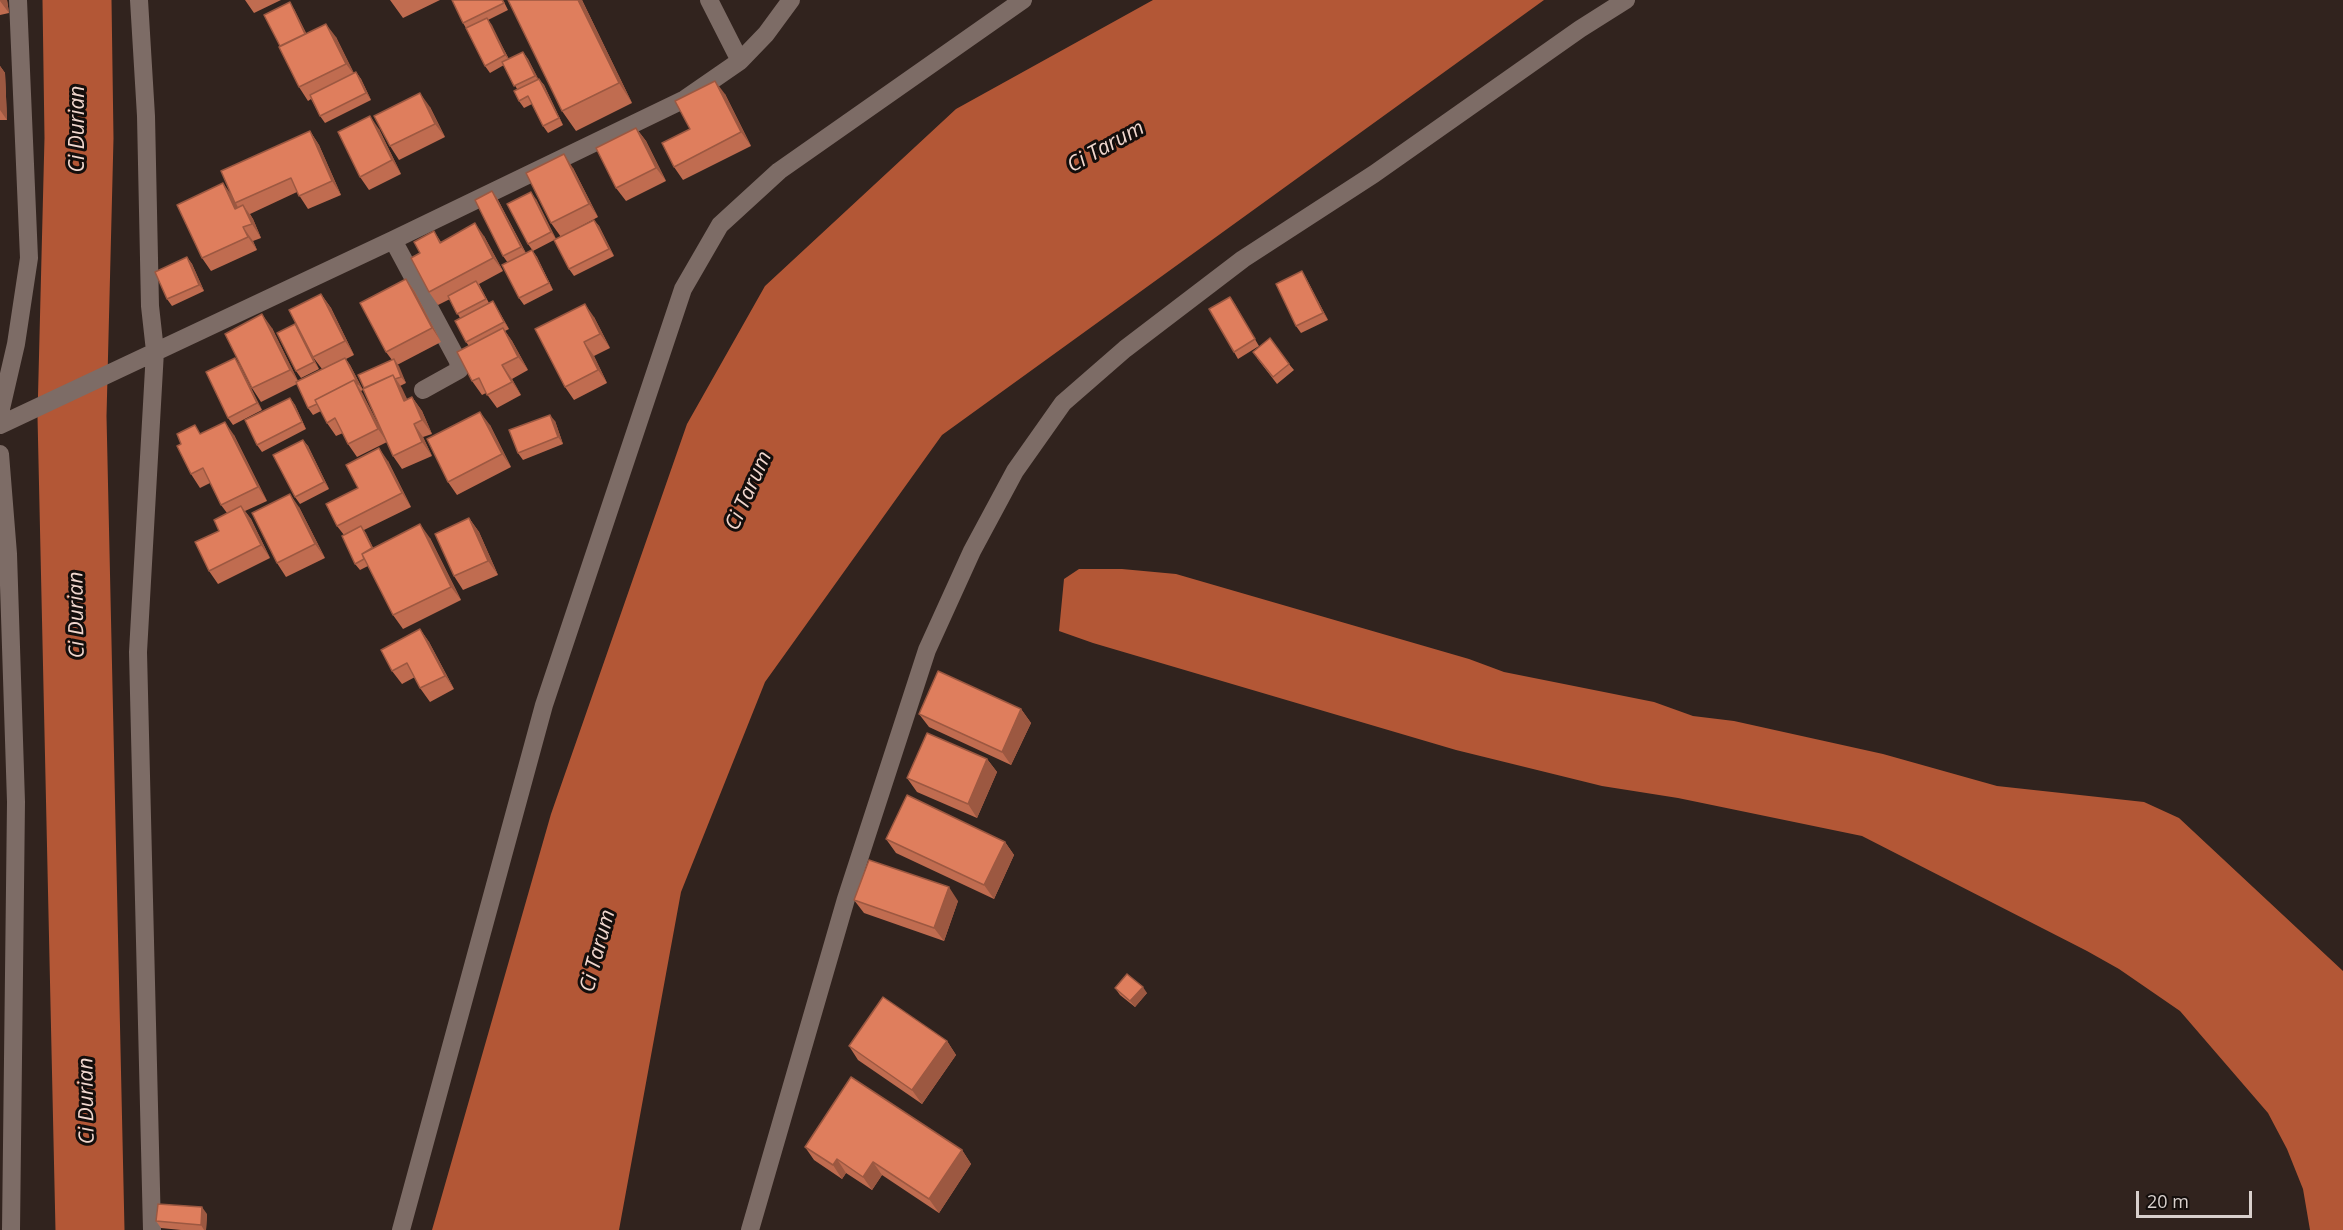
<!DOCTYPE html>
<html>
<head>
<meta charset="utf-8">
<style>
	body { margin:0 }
	#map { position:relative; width:2343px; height:1230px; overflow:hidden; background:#31231e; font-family:"Open Sans",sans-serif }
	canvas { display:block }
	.scale { position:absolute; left:2136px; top:1191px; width:116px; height:27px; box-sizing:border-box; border:3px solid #d9d0cd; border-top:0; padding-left:8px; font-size:18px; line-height:21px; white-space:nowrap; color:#d9d0cd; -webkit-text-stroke:4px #140e0c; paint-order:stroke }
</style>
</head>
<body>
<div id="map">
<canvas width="2343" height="1230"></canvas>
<div class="scale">20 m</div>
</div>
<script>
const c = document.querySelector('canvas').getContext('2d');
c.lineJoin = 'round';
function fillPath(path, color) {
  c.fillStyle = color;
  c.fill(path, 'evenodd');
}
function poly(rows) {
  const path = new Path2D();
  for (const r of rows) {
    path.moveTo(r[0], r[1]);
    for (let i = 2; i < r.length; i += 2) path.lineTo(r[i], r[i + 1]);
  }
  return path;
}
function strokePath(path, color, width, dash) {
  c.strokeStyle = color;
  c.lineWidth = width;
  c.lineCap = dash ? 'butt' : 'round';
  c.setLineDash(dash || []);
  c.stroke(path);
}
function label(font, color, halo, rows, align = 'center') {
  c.font = font + ' "Open Sans",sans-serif';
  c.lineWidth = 6;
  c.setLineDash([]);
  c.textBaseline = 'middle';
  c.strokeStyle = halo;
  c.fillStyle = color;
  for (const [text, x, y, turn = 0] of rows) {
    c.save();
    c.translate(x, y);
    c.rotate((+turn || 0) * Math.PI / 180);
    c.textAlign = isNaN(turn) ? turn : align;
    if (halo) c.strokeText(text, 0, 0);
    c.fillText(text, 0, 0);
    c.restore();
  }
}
fillPath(poly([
	[1153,0,1544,0,942,435,765,682,681,892,619,1230,432,1230,551,814,687,424,765,286,956,109],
	[1079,569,1122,569,1176,574,1469,659,1504,672,1654,702,1693,716,1734,721,1883,754,1997,786,2144,802,2179,818,2343,971,2343,1230,2310,1230,2303,1189,2287,1149,2268,1113,2180,1011,2119,969,2087,951,1862,836,1678,798,1602,786,1456,750,1093,643,1059,631,1064,579]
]), '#b35736');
strokePath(poly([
	[77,0,79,138,72,416,90,1230]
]), '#b35736', 69);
strokePath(poly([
	[139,0,146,116,150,306,155,351,138,652,152,1230],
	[709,0,740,61],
	[393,240,458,361,459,370,423,390],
	[0,413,16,344,29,258,18,0],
	[0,425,393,240,685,99,740,61,766,34,791,0],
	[0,454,8,554,16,802,11,1230],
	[401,1230,544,705,683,289,720,225,779,171,1023,0],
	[750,1230,846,899,927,650,972,551,1015,471,1063,403,1125,349,1243,259,1374,174,1580,29,1626,0]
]), '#7d6c66', 18);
fillPath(poly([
	[0,0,7,0,9,13,0,15],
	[245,0,281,0,254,13],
	[390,0,440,0,403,18],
	[503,0,508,10,488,20,509,59,523,52,528,59,538,79,539,79,544,85,563,125,548,133,543,126,532,104,524,108,519,101,517,89,504,65,490,73,485,66,466,28,463,23],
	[582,0,632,103,576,131,562,111],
	[294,9,306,33,336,37,354,74,356,72,361,79,371,100,325,123,320,116,311,99,308,101,299,87,280,46],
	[0,66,5,73,7,120,0,120],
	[725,94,751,146,683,180,674,167,690,129],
	[430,107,445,137,399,160,390,146],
	[636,128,646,141,666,181,626,201,616,188],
	[379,129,401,174,369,190,360,177],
	[310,131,319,145,341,195,308,209,297,192,250,214,253,219,261,238,253,241,257,250,211,271,202,258,231,195],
	[573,168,598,217,561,237,551,223],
	[492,191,497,198,526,253,532,250,537,257,553,290,524,305,519,298,508,263,503,256],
	[536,199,556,239,533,251,528,244],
	[594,220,599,226,614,256,574,276,569,269],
	[434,231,441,242,484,236,503,271,479,284,489,303,497,308,509,329,505,331,512,341,528,370,512,379,521,395,497,408,486,393,482,395,472,381,469,346,466,342,460,318,450,299,438,305,429,292,420,253],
	[187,257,192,264,204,291,172,306,167,299],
	[1302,271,1306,278,1328,320,1301,333,1296,326],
	[406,279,415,292,441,342,397,365,406,383,400,386,407,400,412,397,422,411,432,434,423,437,432,456,402,469,393,456,387,442,357,457,348,444,343,433,336,436,327,423,321,411,313,415,308,408,297,384,261,402,252,388,272,328,298,381,322,369,313,357,301,334,319,369,301,378,296,371,300,331,321,294,331,308,354,355,346,359,350,365,363,390,361,391,382,432,364,388,392,360,386,352],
	[1230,297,1259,346,1289,364,1294,370,1277,384,1257,358,1259,346,1238,359,1234,352],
	[594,317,610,348,594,356,607,383,574,400,565,387],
	[235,358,262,410,233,425,228,418],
	[290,398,295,405,306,429,262,452,257,445],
	[555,421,563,444,523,460,518,453],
	[490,425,511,467,457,495,448,482],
	[201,434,234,435,267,501,245,511,251,519,270,558,218,584,209,571,219,531,227,513,221,505,210,483,200,488,191,474,181,444],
	[303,440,308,446,329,489,300,504,295,497],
	[388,461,411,507,364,530,373,548,430,538,461,600,403,629,393,615,368,566,360,570,355,564,344,535,337,526,358,488],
	[299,507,325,558,286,577,277,563],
	[469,518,479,532,498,575,463,590,454,576],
	[420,629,429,642,454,689,430,702,420,688,415,677,402,684,392,671],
	[1021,709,1031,723,1011,765,929,727,919,714],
	[987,759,997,772,977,818,917,792,907,778],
	[886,839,1005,842,1014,855,994,899,896,853],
	[854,900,958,901,944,941,864,913],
	[1115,988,1147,993,1135,1007,1120,995],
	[947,1041,956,1055,922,1104,858,1060,849,1046],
	[805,1147,962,1150,971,1164,939,1213,882,1175,872,1190,846,1173,842,1179,814,1160],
	[207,1214,206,1230,181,1230,161,1228,156,1221]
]), '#c06c50');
fillPath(poly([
	[0,0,7,0,9,13,0,1],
	[578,0,582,0,632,103,619,83],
	[290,2,294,9,312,45,307,38],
	[487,18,492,25,510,62,505,55],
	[326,24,336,37,356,77,346,64],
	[523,52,528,59,540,82,535,76],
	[0,66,5,73,7,120,0,110],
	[356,72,361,79,371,100,366,93],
	[539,79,544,85,563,125,559,118],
	[715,81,725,94,751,146,741,132],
	[420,93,430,107,445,137,435,124],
	[370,116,379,129,401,174,392,160],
	[636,128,646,141,666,181,656,168],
	[310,131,319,145,341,195,332,181],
	[564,154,573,168,598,217,589,204],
	[223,183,233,197,245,222,235,209],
	[492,191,497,198,526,254,521,247],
	[531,192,536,199,556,239,551,232],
	[243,205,253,219,261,238,252,224],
	[594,220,599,226,614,256,609,249],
	[475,223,484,236,503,271,493,258],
	[243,227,253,241,257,250,248,237],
	[532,250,537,257,553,290,549,283],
	[187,257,192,264,204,291,199,285],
	[1302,271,1306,278,1328,320,1323,313],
	[406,279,415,292,441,342,432,328],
	[321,294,331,308,354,355,345,341],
	[1230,297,1235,304,1259,346,1255,339],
	[493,301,509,329,504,322],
	[585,304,594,317,610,348,600,334],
	[262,314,272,328,299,383,290,370],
	[295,324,300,331,319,369,314,362],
	[503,328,512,341,528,370,518,357],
	[584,342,594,356,607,383,598,370],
	[235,358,240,365,262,410,257,403],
	[345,358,350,365,363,390,358,384],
	[394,359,399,366,406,383,401,377],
	[502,365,512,379,521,395,512,382],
	[393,375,402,388,414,414,404,401],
	[354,380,363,394,387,442,378,429],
	[412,397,422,411,432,434,422,420],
	[290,398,295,405,306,429,302,422],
	[480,412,490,425,511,467,502,454],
	[550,415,555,421,563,444,558,437],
	[225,422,234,435,267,501,258,487],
	[414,424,423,437,432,456,422,442],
	[303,440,308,446,329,489,324,482],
	[379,448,388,461,411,507,402,493],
	[290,494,299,507,325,558,315,544],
	[241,506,251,519,270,558,261,545],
	[469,518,479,532,498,575,488,561],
	[420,524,430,538,461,600,451,587],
	[361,526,366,533,379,560,374,554],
	[420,629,429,642,454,689,445,676],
	[1021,709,1031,723,1011,765,1002,752],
	[987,759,997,772,977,818,968,804],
	[1005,842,1014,855,994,899,984,885],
	[949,887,958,901,944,941,934,928],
	[1143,987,1147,993,1135,1007,1130,1001],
	[947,1041,956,1055,922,1104,912,1090],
	[962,1150,971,1164,939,1213,929,1199],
	[837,1159,846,1173,842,1179,833,1165],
	[873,1162,882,1175,872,1190,863,1177],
	[202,1207,207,1214,206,1230,204,1230,201,1225]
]), '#9c5841');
const building = poly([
	[452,0,502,0,504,3,463,23,452,0],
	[508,0,578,0,619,83,562,111,508,0],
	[290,2,305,34,280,46,264,15,290,2],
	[487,18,505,55,485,66,466,28,487,18],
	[326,24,346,64,299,87,279,47,326,24],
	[523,52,535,76,514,86,502,62,523,52],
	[356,72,366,93,320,116,310,95,356,72],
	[539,79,559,118,543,126,528,96,519,101,514,91,539,79],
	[715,81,741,132,674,167,662,143,690,129,675,101,715,81],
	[420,93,435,124,390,146,374,116,420,93],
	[370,116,392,160,360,177,338,132,370,116],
	[636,128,656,168,616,188,596,148,636,128],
	[310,131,332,181,299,196,291,178,235,203,221,171,310,131],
	[564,154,589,204,551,223,526,173,564,154],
	[223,183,235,209,243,205,252,224,243,227,248,237,202,258,177,205,223,183],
	[492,191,521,247,503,256,475,200,492,191],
	[531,192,551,232,528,244,507,204,531,192],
	[594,220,609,249,569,269,554,240,594,220],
	[475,223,493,258,429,292,411,258,420,253,414,242,434,231,440,243,475,223],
	[532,250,549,283,519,298,502,265,532,250],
	[187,257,199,285,167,299,155,272,187,257],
	[1302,271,1323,313,1296,326,1276,284,1302,271],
	[406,279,432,328,386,352,360,303,406,279],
	[476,281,486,299,457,314,448,296,476,281],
	[321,294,345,341,313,357,289,310,321,294],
	[1230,297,1255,339,1234,352,1209,309,1230,297],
	[493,301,504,322,466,342,455,321,493,301],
	[585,304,600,334,584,342,598,370,565,387,535,329,585,304],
	[262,314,290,370,252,388,225,334,262,314],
	[295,324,314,362,296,371,277,333,295,324],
	[503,328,518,357,502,365,512,382,487,395,479,378,472,381,457,352,503,328],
	[1270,338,1289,364,1273,377,1253,352,1270,338],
	[235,358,257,403,228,418,206,372,235,358],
	[345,358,358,384,357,384,354,380,315,400,317,404,308,408,296,382,345,358],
	[394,359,401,377,395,379,393,375,364,388,358,375,394,359],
	[393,375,404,401,412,397,422,420,414,424,422,442,393,456,363,389,393,375],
	[354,380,378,429,348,444,335,418,327,423,315,400,354,380],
	[290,398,302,422,257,445,245,420,290,398],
	[480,412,502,454,448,482,427,439,480,412],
	[550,415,558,437,518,453,509,430,550,415],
	[225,422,258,487,221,505,203,468,191,474,177,446,181,444,177,434,195,425,200,434,225,422],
	[303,440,324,482,295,497,273,455,303,440],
	[379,448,402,493,337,526,326,504,358,488,346,465,379,448],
	[290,494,315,544,277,563,252,513,290,494],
	[241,506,261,545,209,571,195,542,219,531,214,520,241,506],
	[469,518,488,561,454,576,435,534,469,518],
	[420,524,451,587,393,615,362,554,420,524],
	[361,526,372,548,362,554,364,559,355,564,342,536,361,526],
	[420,629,445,676,420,688,407,663,392,671,381,650,420,629],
	[938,671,1021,709,1002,752,919,714,938,671],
	[927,733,987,759,968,804,907,778,927,733],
	[907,795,1005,842,984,885,886,839,907,795],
	[869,860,949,887,934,928,854,900,869,860],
	[1127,974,1143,987,1130,1001,1115,988,1127,974],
	[883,997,947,1041,912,1090,849,1046,883,997],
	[851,1077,962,1150,929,1199,873,1162,863,1177,837,1159,833,1165,805,1147,851,1077],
	[158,1204,202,1207,201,1225,156,1221,158,1204]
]);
fillPath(building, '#df7e5d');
strokePath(building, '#9c5841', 1.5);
label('italic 21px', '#f1d7ce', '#140e0c', [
	["Ci Durian",78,129,-90],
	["Ci Tarum",1106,147,-29],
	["Ci Tarum",749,491,-66],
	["Ci Durian",77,615,-91],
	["Ci Tarum",598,951,-75],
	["Ci Durian",87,1101,-91]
]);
</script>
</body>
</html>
